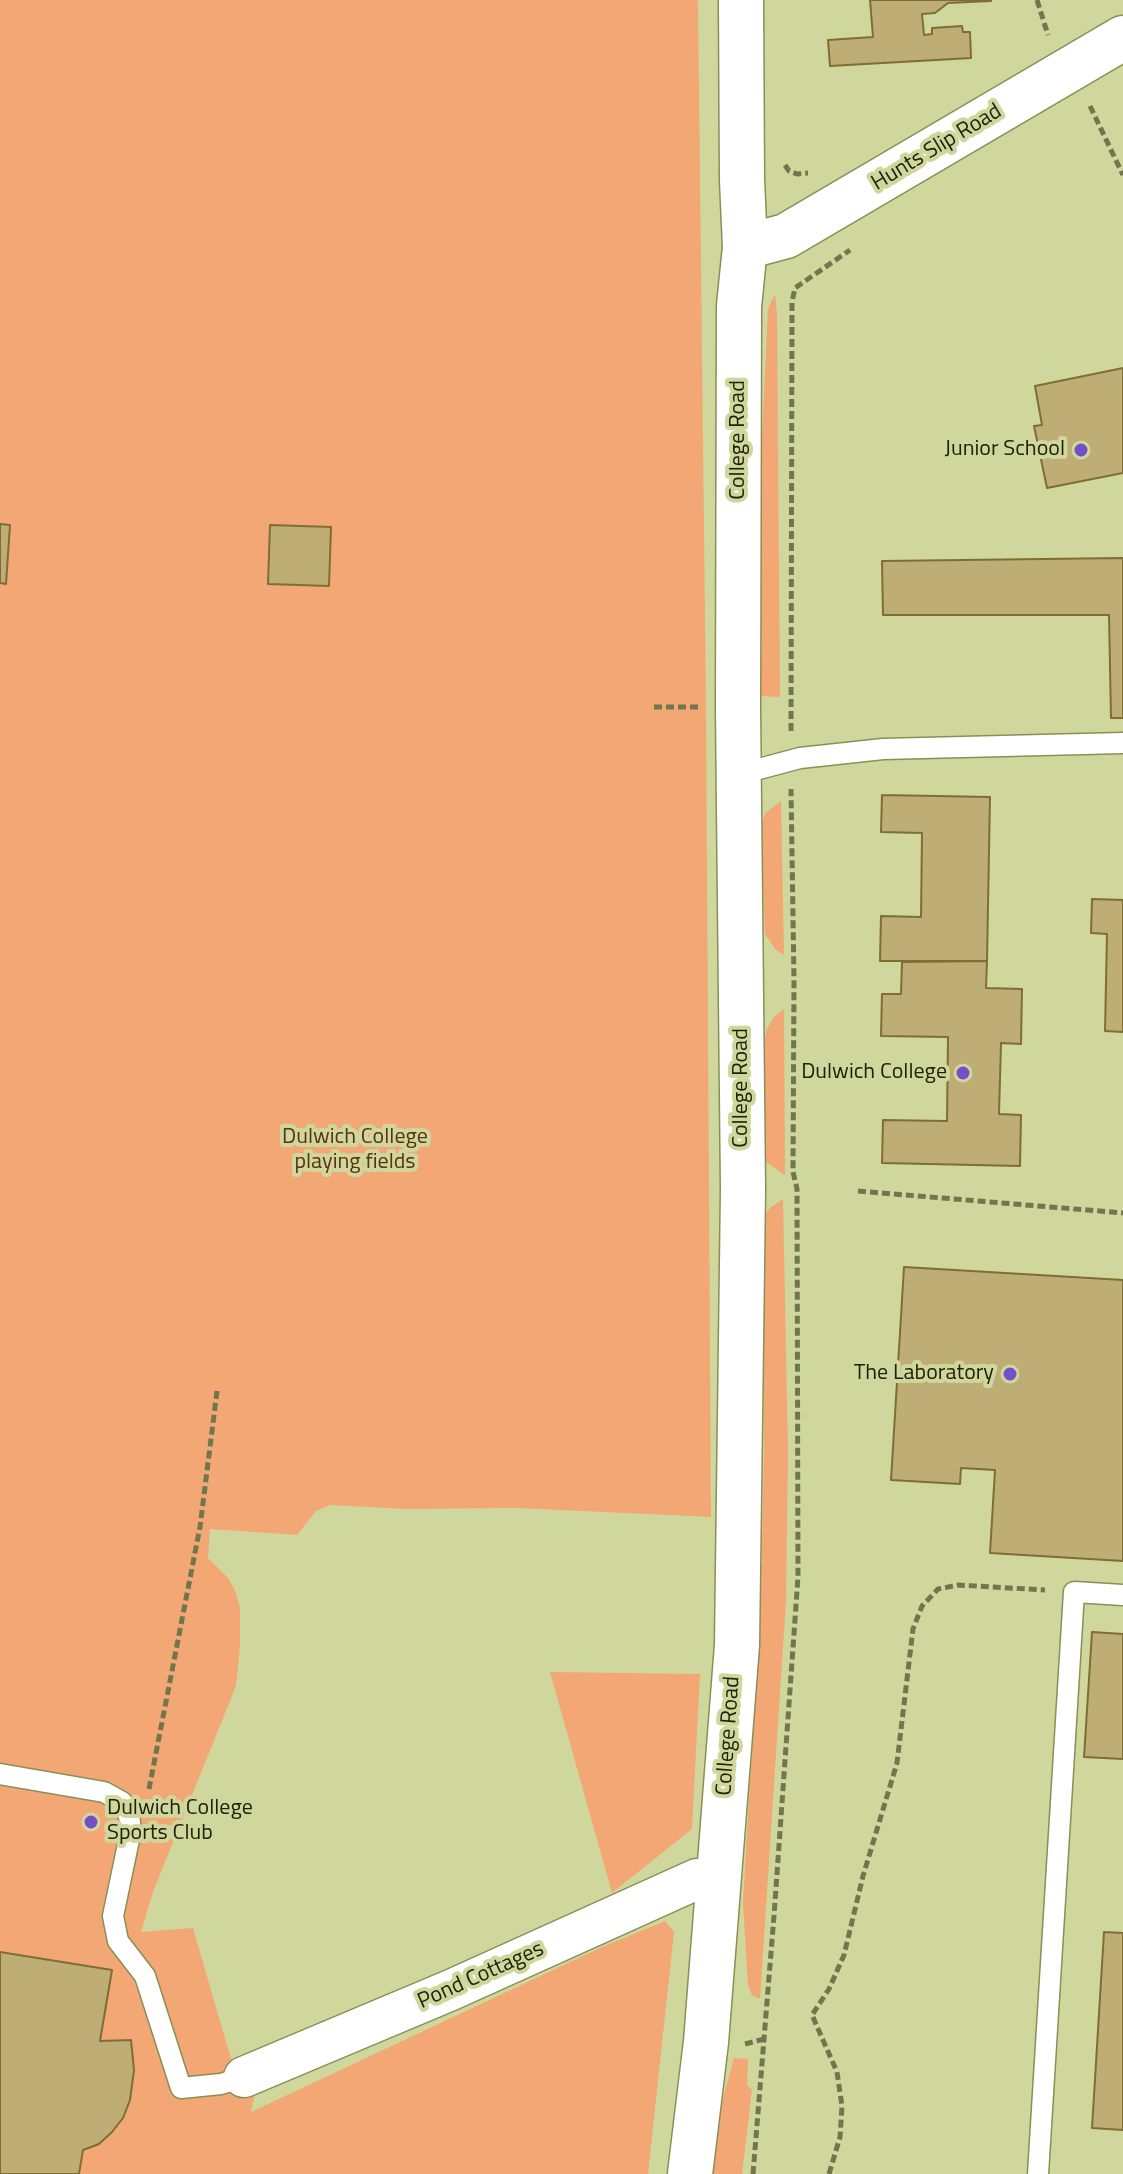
<!DOCTYPE html>
<html>
<head>
<meta charset="utf-8">
<style>
	body { margin:0 }
	canvas { display:block; background:#cfd79c }
</style>
</head>
<body>
<canvas width="1123" height="2174"></canvas>
<script>
const c = document.querySelector('canvas').getContext('2d');
c.lineJoin = 'round';
function fillPath(path, color) {
  c.fillStyle = color;
  c.fill(path, 'evenodd');
}
function poly(rows) {
  const path = new Path2D();
  for (const r of rows) {
    path.moveTo(r[0], r[1]);
    for (let i = 2; i < r.length; i += 2) path.lineTo(r[i], r[i + 1]);
  }
  return path;
}
function strokePath(path, color, width, dash) {
  c.strokeStyle = color;
  c.lineWidth = width;
  c.lineCap = dash ? 'butt' : 'round';
  c.setLineDash(dash || []);
  c.stroke(path);
}
function label(font, color, halo, rows, align = 'center') {
  c.font = font + ' "Titillium Web",sans-serif';
  c.lineWidth = 8;
  c.setLineDash([]);
  c.textBaseline = 'middle';
  c.strokeStyle = halo;
  c.fillStyle = color;
  for (const [text, x, y, turn = 0] of rows) {
    c.save();
    c.translate(x, y);
    c.rotate((+turn || 0) * Math.PI / 180);
    c.textAlign = isNaN(turn) ? turn : align;
    if (halo) c.strokeText(text, 0, 0);
    c.fillText(text, 0, 0);
    c.restore();
  }
}
fillPath(poly([
	[0,0,698,0,706,707,711,1517,518,1508,404,1509,330,1505,316,1511,297,1535,210,1529,208,1558,229,1579,235,1591,240,1607,240,1646,236,1686,153,1892,141,1932,193,1928,231,2059,234,2059,254,2097,251,2112,600,1948,665,1921,674,1932,648,2174,0,2174],
	[775,294,777,314,780,697,760,696,759,622,761,461,768,309],
	[781,801,782,853,784,955,776,950,765,934,761,826,766,812],
	[784,1009,785,1175,766,1162,764,1134,765,1040,766,1031,774,1017],
	[783,1199,788,1452,786,1601,760,1999,752,1995,748,1985,743,1903,761,1590,764,1454,764,1217,770,1208],
	[550,1672,700,1674,692,1829,612,1893],
	[734,2058,748,2059,747,2085,752,2090,742,2174,712,2174,717,2120]
]), '#f3a774');
const building = poly([
	[870,0,991,0,991,1,948,3,935,13,922,14,924,35,932,34,932,28,962,26,963,32,970,32,971,58,830,66,828,40,873,37,870,0],
	[1123,368,1123,473,1047,488,1034,426,1042,425,1035,386,1123,368],
	[0,524,10,525,6,584,0,583,0,524],
	[270,525,331,527,329,586,268,584,270,525],
	[1123,558,1123,718,1111,718,1109,615,883,615,882,561,1123,558],
	[882,795,990,797,987,961,880,961,881,916,921,917,922,833,881,832,882,795],
	[1092,899,1123,900,1123,1032,1105,1031,1107,934,1091,933,1092,899],
	[987,961,986,988,1022,989,1021,1044,1001,1043,999,1114,1021,1115,1020,1166,882,1163,883,1120,947,1121,948,1037,881,1036,882,994,901,994,902,962,987,961],
	[904,1267,1123,1280,1123,1561,990,1553,995,1470,961,1468,960,1484,891,1480,904,1267],
	[1092,1632,1123,1634,1123,1759,1084,1757,1092,1632],
	[1104,1932,1123,1933,1123,2130,1092,2128,1104,1932],
	[0,1952,112,1970,100,2041,131,2040,134,2070,130,2100,123,2118,112,2132,99,2144,83,2150,79,2174,0,2174,0,1952]
]);
fillPath(building, '#bead74');
strokePath(building, '#7e6e36', 2);
const lane = poly([
	[740,774,800,758,883,749,1123,743],
	[0,1774,104,1792,122,1802,129,1816,131,1830,113,1916,118,1941,145,1976,181,2088,221,2084,244,2077],
	[1038,2174,1074,1592,1123,1595]
]);
const street = poly([
	[244,2077,451,1990,697,1879,719,1878]
]);
const secondary = poly([
	[745,247,786,236,1123,38],
	[690,2174,706,2042,737,1645,743,1189,738,709,739,306,745,247,742,180,741,0]
]);
strokePath(lane, '#898f57', 23);
strokePath(street, '#898f57', 43);
strokePath(secondary, '#898f57', 47);
strokePath(poly([
	[1037,0,1048,35],
	[1090,106,1123,175],
	[785,165,789,171,797,174,808,173],
	[654,707,699,707],
	[791,731,792,302,795,288,850,250],
	[858,1191,1123,1213],
	[149,1789,200,1527,217,1391],
	[745,2044,764,2039],
	[753,2174,774,1916,798,1577,797,1189,793,1172,794,981,791,789],
	[829,2174,840,2137,842,2106,837,2072,812,2015,829,1989,844,1955,863,1876,897,1763,913,1629,922,1606,938,1589,958,1585,1045,1590]
]), '#72764f', 5, [8, 4]);
strokePath(lane, '#fff', 20);
strokePath(street, '#fff', 40);
strokePath(secondary, '#fff', 44);
for (const [x, y, r, color] of [
	[1081,450,8,"#754fc8"],
	[963,1073,8,"#754fc8"],
	[1010,1374,8,"#754fc8"],
	[91,1822,8,"#754fc8"]
]) {
  const dot = new Path2D();
  dot.arc(x, y, r, 0, 2 * Math.PI);
  c.fillStyle = color;
  c.fill(dot);
  strokePath(dot, '#cfd79c', 3);
}
label('22px', '#20220b', '#cfd79c', [
	["Hunts Slip Road",937,148,-31],
	["College Road",739,440,-90],
	["College Road",742,1088,-90],
	["College Road",729,1736,-86],
	["Pond Cottages",481,1976,-24]
]);
label('22px', '#20220b', '#cfd79c', [
	["Junior School",1065,450],
	["Dulwich College",947,1073],
	["The Laboratory",994,1374],
	["Dulwich College",107,1809,"left"],
	["Sports Club",107,1834,"left"]
], 'right');
label('22px', '#5a3113', '#cfd79c', [
	["Dulwich College",355,1138],
	["playing fields",355,1163]
]);
</script>
</body>
</html>
